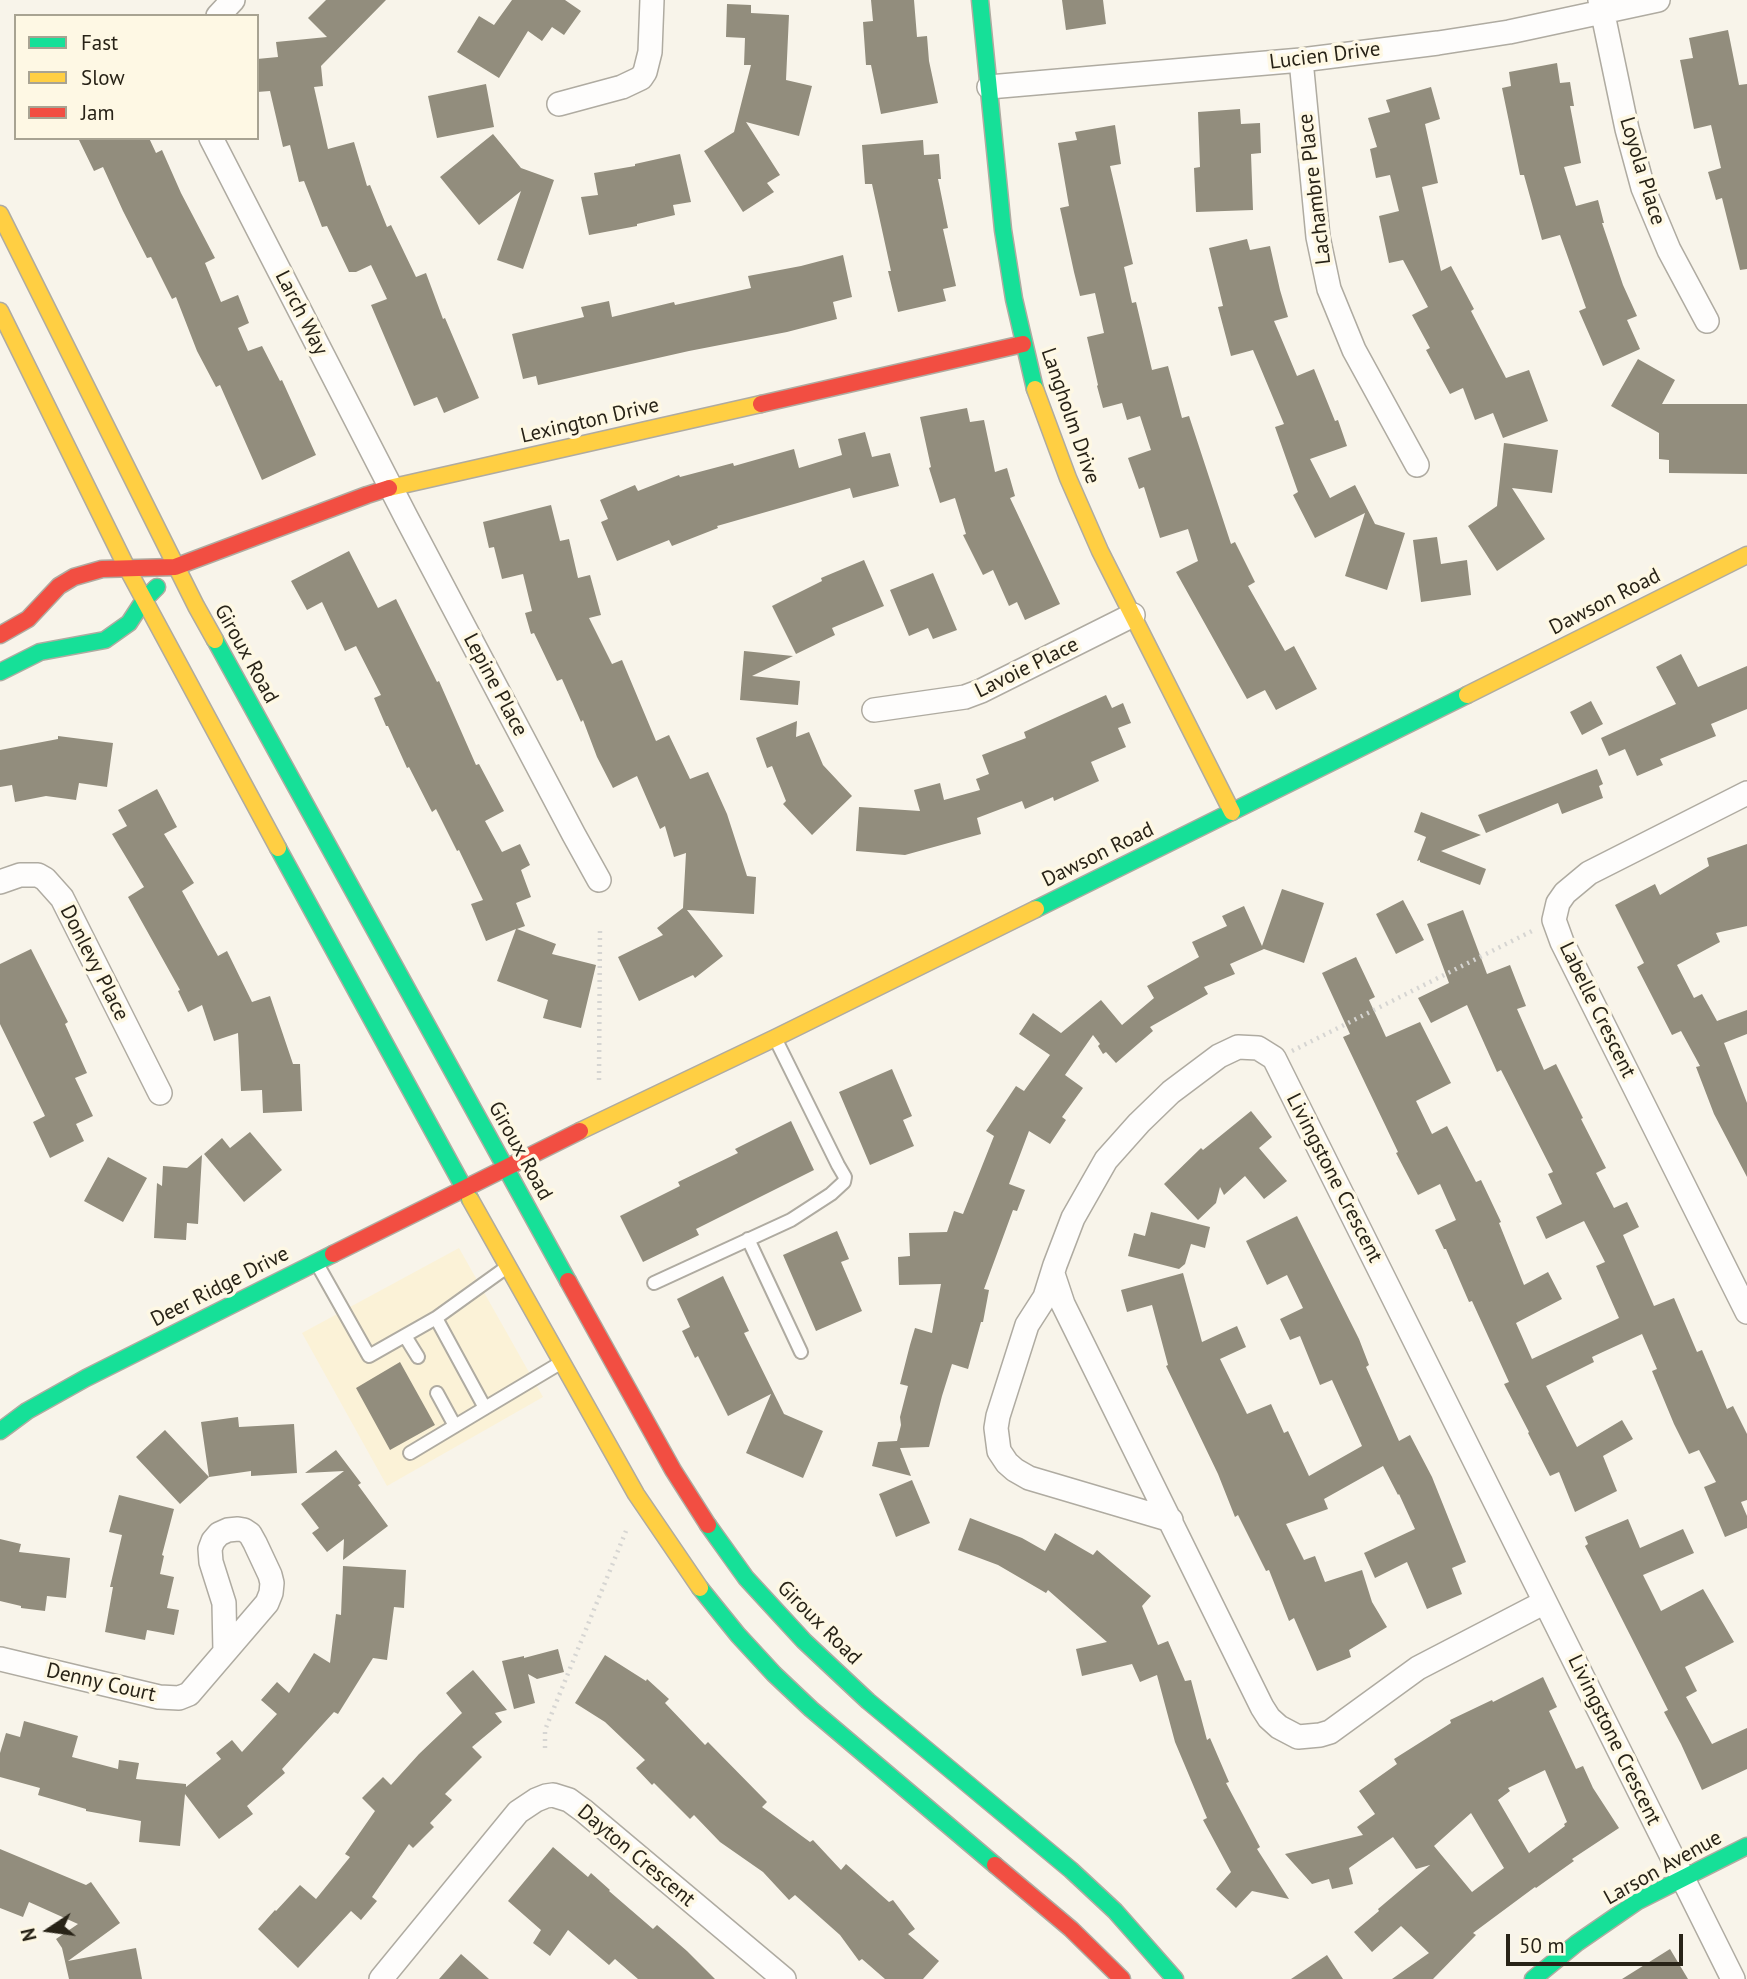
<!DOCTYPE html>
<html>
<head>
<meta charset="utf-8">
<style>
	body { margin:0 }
	#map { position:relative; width:1747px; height:1979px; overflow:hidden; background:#f8f4ea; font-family:"PT Sans",sans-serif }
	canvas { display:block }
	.legend { position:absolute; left:14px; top:14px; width:245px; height:126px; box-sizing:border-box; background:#fef8e4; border:2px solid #a8a392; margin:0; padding:9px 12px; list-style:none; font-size:21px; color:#282317 }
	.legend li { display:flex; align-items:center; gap:14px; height:35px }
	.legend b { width:35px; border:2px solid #a8a392 }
	.north { position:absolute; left:14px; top:1895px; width:70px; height:70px; -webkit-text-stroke:5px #fef8e4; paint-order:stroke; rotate:257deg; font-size:19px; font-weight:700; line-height:28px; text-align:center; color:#282317 }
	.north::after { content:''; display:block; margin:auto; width:24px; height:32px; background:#282317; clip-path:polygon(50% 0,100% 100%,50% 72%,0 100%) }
	.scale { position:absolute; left:1506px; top:1934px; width:177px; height:32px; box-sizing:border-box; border:4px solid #282317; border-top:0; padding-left:9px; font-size:21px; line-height:24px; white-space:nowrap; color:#282317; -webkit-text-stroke:5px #fef8e4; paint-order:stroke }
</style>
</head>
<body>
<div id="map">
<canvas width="1747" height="1979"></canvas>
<ul class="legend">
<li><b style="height:9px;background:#16e098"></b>Fast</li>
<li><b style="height:9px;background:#ffcf43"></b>Slow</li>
<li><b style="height:9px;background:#f24e42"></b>Jam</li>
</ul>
<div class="north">N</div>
<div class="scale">50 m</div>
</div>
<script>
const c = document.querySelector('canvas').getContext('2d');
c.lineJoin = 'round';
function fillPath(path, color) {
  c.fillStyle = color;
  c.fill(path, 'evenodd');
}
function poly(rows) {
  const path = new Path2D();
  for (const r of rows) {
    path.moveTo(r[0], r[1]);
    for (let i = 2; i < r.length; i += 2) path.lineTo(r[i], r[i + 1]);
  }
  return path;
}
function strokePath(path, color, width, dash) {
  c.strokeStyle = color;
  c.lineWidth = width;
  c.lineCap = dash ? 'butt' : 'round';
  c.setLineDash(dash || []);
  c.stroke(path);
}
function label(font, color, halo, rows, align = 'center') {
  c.font = font + ' "PT Sans",sans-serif';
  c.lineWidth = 7;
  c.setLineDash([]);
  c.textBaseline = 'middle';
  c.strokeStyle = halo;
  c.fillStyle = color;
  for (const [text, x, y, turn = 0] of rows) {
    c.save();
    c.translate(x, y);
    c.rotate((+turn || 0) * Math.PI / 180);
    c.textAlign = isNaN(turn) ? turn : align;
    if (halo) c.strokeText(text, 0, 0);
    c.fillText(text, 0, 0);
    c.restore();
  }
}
fillPath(poly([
	[459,1248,543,1397,387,1486,302,1333]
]), '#fbf2d7');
fillPath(poly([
	[326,0,386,0,321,66,323,86,314,87,328,149,354,142,367,186,370,185,387,227,391,225,416,277,426,273,443,319,445,318,479,398,444,413,437,397,414,406,371,305,387,299,371,265,356,272,349,272,327,226,322,227,304,181,299,182,290,145,283,147,270,91,257,92,257,59,278,57,276,42,327,37,308,18],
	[512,0,565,0,581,11,564,35,552,27,542,41,528,31,499,78,457,52,479,16,494,25],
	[871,0,914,0,917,37,927,36,929,61,938,103,881,114,871,65,866,65,863,22,873,21],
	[1062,0,1103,0,1106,24,1066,30],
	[727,4,751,5,751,13,789,15,786,80,812,86,799,136,746,122,780,175,767,183,774,192,743,212,704,151,734,132,751,65,744,65,745,38,726,37],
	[1728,30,1739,85,1747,84,1747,269,1740,270,1722,198,1716,200,1708,172,1721,168,1711,125,1694,129,1680,60,1693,58,1689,38],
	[1557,63,1560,83,1570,82,1574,106,1570,106,1581,163,1564,167,1576,206,1598,200,1604,223,1602,223,1623,285,1637,316,1627,320,1640,349,1603,366,1579,311,1586,308,1560,235,1542,240,1524,175,1520,175,1502,88,1511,86,1509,72],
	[486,84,494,127,437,138,428,96],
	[1431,87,1440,119,1425,124,1438,183,1422,187,1441,271,1451,266,1474,309,1471,311,1506,378,1529,370,1548,421,1503,438,1493,413,1475,420,1463,388,1450,394,1426,350,1430,348,1412,315,1428,307,1403,260,1389,263,1379,216,1399,211,1390,175,1376,178,1370,149,1377,147,1368,118,1390,112,1386,100],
	[1240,109,1241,124,1260,123,1261,153,1251,154,1253,210,1196,212,1194,168,1200,167,1198,112],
	[1115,125,1121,164,1110,166,1133,264,1124,267,1132,303,1136,302,1152,370,1168,366,1182,418,1189,416,1231,544,1235,542,1255,582,1248,586,1285,651,1294,646,1317,689,1276,710,1265,690,1247,699,1176,572,1198,561,1188,529,1160,538,1144,487,1139,489,1128,458,1151,450,1140,416,1127,420,1122,403,1103,408,1097,386,1098,385,1087,337,1104,333,1095,293,1080,296,1074,272,1060,208,1069,206,1058,143,1077,140,1075,132],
	[493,134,521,168,554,180,523,269,497,260,521,191,479,225,440,177],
	[78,138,149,138,156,153,162,150,181,193,215,258,205,263,221,302,238,295,249,323,238,328,248,351,262,346,280,381,282,380,316,455,262,480,220,385,216,387,197,351,176,297,172,299,151,257,147,258,123,211,103,167,94,171],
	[923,140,924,155,939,154,941,179,938,179,948,228,943,229,956,286,943,289,946,301,898,312,888,271,891,271,872,184,865,184,862,145],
	[680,154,691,202,673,205,675,215,637,224,637,226,589,235,581,197,598,195,594,173,635,166,635,164],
	[1247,239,1250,250,1270,246,1280,290,1288,317,1274,321,1297,376,1314,369,1335,421,1338,420,1347,446,1310,459,1330,498,1355,485,1375,524,1405,533,1387,590,1345,576,1365,513,1315,538,1293,495,1298,492,1275,427,1284,424,1253,350,1231,356,1218,307,1223,306,1209,248],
	[843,255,852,297,833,302,837,319,787,332,689,351,538,385,536,376,523,379,512,334,584,317,581,307,609,301,612,317,674,302,675,305,751,288,748,276,801,266],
	[1638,359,1675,380,1662,404,1747,404,1747,474,1669,473,1669,460,1659,459,1659,433,1611,406],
	[967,408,970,422,984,420,995,472,1007,468,1015,496,1010,498,1060,604,1025,620,1017,602,1009,606,993,570,983,575,963,535,966,534,955,498,940,503,929,468,931,467,920,417],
	[865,432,872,457,890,453,899,486,853,498,850,488,717,526,718,528,672,546,669,540,617,561,601,522,608,519,600,500,635,485,638,491,679,475,680,477,733,463,734,466,794,449,799,468,842,455,838,439],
	[1504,443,1558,450,1552,493,1512,488,1545,539,1497,571,1468,526,1497,506],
	[551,505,560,541,569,539,578,578,590,575,601,615,589,618,612,664,622,660,656,741,669,735,690,779,708,772,727,814,747,876,756,877,754,914,687,910,723,956,695,978,693,975,639,1001,618,957,663,935,657,928,683,908,686,853,674,857,665,826,660,829,637,776,613,788,597,757,583,720,581,722,562,679,557,681,534,633,531,634,525,613,532,611,523,574,502,579,494,547,489,548,483,522],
	[1437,537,1441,564,1467,560,1471,595,1421,602,1413,540],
	[349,551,378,608,396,599,437,682,439,681,476,765,479,764,504,811,485,821,502,852,520,844,530,865,521,870,531,897,516,903,525,926,517,929,556,944,552,954,596,965,581,1028,543,1018,548,1000,497,981,516,929,486,941,471,904,483,900,459,850,457,851,436,809,432,812,409,767,407,768,388,726,386,726,374,698,381,695,356,646,345,651,322,602,307,610,291,581],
	[864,560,884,606,832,628,835,635,796,654,772,606,822,581,821,578],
	[933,573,957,630,933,639,928,628,909,636,890,590],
	[744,651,793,656,752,676,800,681,798,705,740,700],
	[1681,654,1698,687,1747,666,1747,709,1711,724,1716,736,1660,759,1663,765,1637,776,1625,749,1609,756,1601,738,1676,704,1656,667],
	[1106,695,1112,708,1123,703,1131,723,1118,728,1126,747,1091,762,1099,781,1054,801,1053,797,1025,809,1022,801,977,818,981,834,905,855,856,851,859,807,920,811,914,790,940,783,944,800,980,790,976,779,989,774,982,755,1026,738,1024,732],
	[1591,701,1603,724,1582,735,1570,712],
	[797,721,796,737,809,732,823,765,852,796,812,835,783,804,786,801,772,766,767,768,756,738],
	[58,736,113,743,107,787,79,783,76,800,46,796,15,802,12,785,0,787,0,750,58,739],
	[1597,769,1603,784,1599,786,1603,798,1562,814,1558,803,1486,833,1478,815],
	[157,789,177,827,164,834,194,883,182,891,218,956,227,951,252,1002,270,996,293,1064,300,1064,302,1111,263,1113,262,1090,241,1091,238,1033,214,1041,202,1005,188,1012,178,991,180,990,128,897,144,887,112,834,127,826,118,810],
	[1421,812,1481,835,1441,851,1486,869,1480,885,1420,862,1420,860,1417,861,1426,837,1414,832],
	[1747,844,1747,926,1716,933,1720,942,1677,965,1694,998,1702,994,1717,1021,1747,1010,1747,1034,1724,1043,1747,1103,1747,1177,1714,1114,1696,1067,1700,1066,1681,1031,1672,1035,1637,967,1644,963,1615,905,1655,884,1660,895,1709,866,1707,858],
	[1282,889,1324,903,1304,963,1264,949,1230,964,1235,974,1204,987,1208,994,1150,1027,1153,1031,1116,1063,1106,1052,1103,1054,1098,1046,1100,1044,1093,1035,1065,1075,1083,1088,1062,1117,1066,1120,1050,1144,1029,1131,1009,1184,1025,1190,1017,1211,1013,1210,984,1289,989,1290,983,1322,981,1322,968,1369,952,1364,942,1396,929,1447,900,1448,911,1476,872,1466,878,1442,897,1441,901,1425,900,1417,908,1386,900,1384,910,1345,915,1328,932,1333,941,1284,899,1285,898,1257,910,1256,909,1233,947,1232,954,1211,963,1214,994,1136,986,1131,1016,1086,1024,1091,1050,1055,1019,1034,1033,1013,1061,1033,1101,1000,1122,1025,1154,998,1147,986,1199,957,1192,942,1227,926,1222,916,1244,906,1262,946],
	[1403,900,1424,940,1396,954,1376,914],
	[1463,910,1487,974,1510,965,1526,1006,1517,1009,1544,1070,1556,1064,1583,1118,1581,1119,1606,1168,1596,1173,1614,1208,1627,1202,1639,1227,1623,1235,1654,1306,1674,1298,1697,1352,1702,1350,1727,1409,1733,1406,1747,1434,1747,1500,1741,1502,1747,1516,1747,1528,1725,1537,1704,1487,1716,1482,1699,1450,1689,1454,1674,1424,1652,1371,1657,1369,1642,1334,1592,1357,1594,1362,1546,1386,1577,1447,1622,1420,1633,1439,1603,1456,1617,1491,1575,1512,1559,1472,1550,1476,1528,1433,1529,1432,1504,1384,1509,1382,1472,1301,1469,1302,1446,1249,1444,1249,1435,1230,1456,1220,1440,1184,1418,1195,1396,1153,1398,1152,1343,1037,1350,1034,1322,973,1356,957,1375,997,1369,1000,1386,1037,1420,1022,1451,1083,1416,1101,1432,1134,1447,1126,1476,1182,1481,1180,1501,1222,1499,1223,1524,1285,1548,1272,1562,1299,1516,1323,1532,1359,1619,1318,1596,1266,1605,1262,1584,1221,1546,1239,1536,1217,1562,1204,1548,1174,1553,1172,1501,1070,1497,1072,1467,1005,1431,1023,1418,998,1449,983,1427,924],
	[31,949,68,1022,65,1024,87,1073,75,1078,93,1116,76,1124,84,1141,50,1158,33,1122,45,1116,0,1024,0,964],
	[892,1069,912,1116,903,1120,914,1146,870,1165,839,1092],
	[1251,1111,1272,1137,1259,1148,1287,1181,1264,1199,1245,1176,1224,1195,1220,1187,1216,1203,1198,1220,1164,1184,1201,1148,1203,1150],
	[791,1121,814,1170,696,1229,699,1235,643,1262,620,1216,680,1186,678,1182,738,1153,735,1149],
	[250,1132,282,1170,244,1202,204,1154,222,1138,230,1148],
	[202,1155,198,1224,187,1223,186,1240,154,1238,157,1183,162,1186,163,1166,187,1168],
	[108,1157,147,1178,123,1222,84,1201],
	[1151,1212,1210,1227,1205,1248,1191,1244,1185,1264,1179,1269,1128,1256,1134,1233,1145,1236],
	[1297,1216,1359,1339,1369,1365,1366,1367,1399,1441,1410,1435,1432,1477,1466,1562,1452,1568,1462,1594,1427,1609,1407,1562,1375,1578,1364,1553,1415,1529,1399,1494,1398,1495,1383,1466,1324,1499,1328,1509,1286,1524,1304,1560,1315,1556,1325,1582,1362,1570,1372,1602,1387,1627,1349,1650,1351,1657,1317,1671,1294,1618,1289,1621,1269,1570,1266,1571,1238,1515,1235,1517,1218,1474,1166,1366,1168,1365,1152,1305,1127,1312,1121,1290,1183,1273,1202,1342,1237,1326,1246,1347,1220,1359,1247,1414,1271,1404,1284,1433,1288,1431,1309,1476,1362,1446,1332,1380,1320,1385,1300,1336,1290,1340,1280,1319,1303,1308,1287,1275,1267,1285,1246,1241],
	[837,1231,849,1259,841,1262,862,1311,816,1331,783,1255],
	[723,1276,749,1331,744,1333,784,1414,823,1431,803,1478,746,1453,771,1394,728,1416,698,1356,695,1358,682,1331,690,1327,677,1299],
	[400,1362,435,1425,390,1450,356,1388],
	[238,1417,239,1427,294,1424,297,1473,251,1476,251,1471,209,1477,201,1422],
	[165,1430,209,1477,180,1504,136,1457],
	[336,1450,361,1483,358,1485,388,1526,343,1560,344,1539,327,1552,312,1533,319,1528,301,1504,344,1471,305,1473],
	[912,1480,930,1523,896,1537,879,1494],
	[119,1495,174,1509,162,1555,164,1556,160,1574,174,1577,167,1608,179,1610,174,1635,147,1630,145,1640,105,1632,113,1587,110,1587,122,1535,109,1532],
	[970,1518,1022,1538,1045,1551,1055,1533,1093,1555,1097,1550,1151,1596,1142,1606,1158,1645,1168,1641,1185,1681,1191,1680,1207,1740,1210,1738,1229,1782,1226,1783,1260,1847,1257,1849,1289,1899,1252,1891,1236,1908,1216,1889,1231,1872,1203,1820,1207,1818,1175,1742,1157,1675,1140,1682,1132,1664,1082,1676,1076,1649,1107,1642,1048,1590,1046,1593,998,1565,958,1550],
	[1628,1519,1640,1548,1683,1529,1694,1553,1643,1575,1661,1611,1703,1589,1734,1642,1685,1667,1697,1691,1686,1697,1712,1744,1747,1728,1747,1769,1702,1790,1681,1744,1664,1712,1668,1710,1585,1546,1588,1544,1585,1537],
	[0,1539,21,1544,19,1552,70,1558,66,1598,47,1596,45,1611,21,1608,21,1606,0,1601],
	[343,1566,406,1570,404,1608,394,1607,387,1660,373,1658,338,1714,334,1712,282,1769,285,1773,247,1806,253,1814,219,1839,185,1794,180,1846,139,1842,141,1821,86,1811,86,1809,38,1795,40,1788,0,1777,0,1753,6,1733,20,1737,24,1721,78,1736,72,1757,118,1769,119,1760,139,1763,136,1779,186,1784,186,1787,221,1759,216,1753,232,1740,242,1752,277,1714,261,1700,277,1682,289,1693,314,1653,330,1663,336,1614,341,1615],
	[558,1649,564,1672,537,1679,528,1674,535,1703,514,1709,502,1661,524,1656,524,1658],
	[605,1655,646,1681,647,1679,669,1699,665,1703,705,1745,708,1742,767,1802,762,1807,810,1842,813,1840,841,1870,846,1864,889,1902,893,1900,915,1929,908,1934,939,1961,923,1979,885,1979,862,1959,859,1961,840,1935,795,1895,789,1900,763,1872,720,1842,694,1815,690,1819,654,1783,652,1785,636,1768,645,1760,605,1722,575,1703],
	[473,1670,507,1710,495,1713,502,1722,472,1747,482,1757,445,1794,452,1800,430,1823,434,1827,413,1848,409,1844,372,1897,377,1901,361,1920,351,1911,298,1968,258,1929,275,1910,276,1911,300,1885,316,1899,350,1857,345,1854,375,1811,362,1798,383,1777,391,1785,419,1754,462,1713,446,1693],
	[1543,1677,1557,1707,1549,1711,1576,1769,1583,1766,1593,1788,1619,1828,1572,1859,1574,1861,1536,1888,1535,1887,1473,1933,1476,1935,1433,1979,1392,1979,1429,1953,1401,1926,1372,1952,1354,1932,1379,1911,1378,1909,1430,1865,1416,1869,1393,1837,1349,1868,1353,1884,1332,1889,1329,1879,1312,1884,1285,1854,1363,1835,1357,1827,1375,1814,1359,1791,1397,1764,1394,1759,1451,1723,1450,1720,1492,1700,1493,1702],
	[1545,1770,1567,1822,1564,1824,1565,1826,1529,1853,1498,1800,1510,1791,1508,1788],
	[1471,1813,1504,1868,1472,1892,1434,1846],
	[553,1847,588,1877,591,1873,610,1890,609,1891,653,1929,657,1925,687,1951,715,1979,638,1979,615,1959,609,1965,568,1930,550,1956,533,1943,541,1930,508,1901],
	[0,1849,86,1885,91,1882,120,1923,68,1961,136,1948,142,1979,69,1979,62,1948,56,1939,78,1924,29,1902,23,1917,0,1908],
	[1670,1949,1688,1979,1622,1979],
	[461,1954,489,1979,439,1979],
	[1327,1955,1343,1979,1291,1979]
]), '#928d7d');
const lane = poly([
	[748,1239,801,1352],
	[316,1262,369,1356,436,1318,507,1267],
	[654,1283,791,1220,831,1194,844,1182,845,1177,838,1165,775,1038],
	[436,1318,485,1408,562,1362],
	[405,1336,418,1357],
	[437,1393,455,1426],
	[410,1453,485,1408]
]);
const street = poly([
	[1600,0,1627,129,1643,188,1669,250,1707,321],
	[218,16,233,0],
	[1301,60,1318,237,1329,289,1354,350,1417,465],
	[989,87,1301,60,1438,43,1509,32,1658,0],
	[559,104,622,87,641,78,645,72,650,52,652,0],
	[211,138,406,517,574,835,599,880],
	[874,710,965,697,981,691,1133,615],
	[1747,793,1589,873,1565,893,1558,903,1554,920,1562,942,1747,1312],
	[0,882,20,875,38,875,45,879,62,898,160,1093],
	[1053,1274,1063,1304,1262,1707,1269,1718,1279,1727,1298,1737,1320,1735,1330,1732,1418,1668,1545,1602],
	[1171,1520,1029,1478,1015,1470,1007,1463,999,1451,996,1428,998,1416,1027,1325,1045,1297,1055,1265,1073,1218,1106,1160,1139,1123,1171,1092,1219,1056,1238,1047,1258,1048,1274,1058,1733,1979],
	[0,1659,159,1697,179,1698,189,1694,267,1603,271,1593,272,1583,270,1575,255,1543,250,1534,244,1530,238,1529,228,1530,219,1534,213,1541,210,1549,211,1562,224,1603,225,1652],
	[381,1979,518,1812,536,1800,546,1796,553,1795,569,1800,584,1811,784,1979]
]);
const fast = poly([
	[980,0,1003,230,1014,299,1035,389],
	[215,640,568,1281],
	[0,672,40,652,105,640,129,623,144,600,157,587],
	[278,848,470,1199],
	[1036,909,1467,695],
	[0,1431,27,1411,86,1378,333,1254],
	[708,1525,746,1578,804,1641,868,1701,1071,1870,1115,1911,1175,1979],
	[700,1588,738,1635,774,1674,811,1709,995,1865],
	[1533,1979,1577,1943,1638,1901,1747,1846]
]);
const slow = poly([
	[0,214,196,606,215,640],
	[0,311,127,568,278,848],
	[1035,389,1068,478,1100,551,1232,812],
	[389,488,761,404],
	[1467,695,1747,555],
	[580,1131,775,1038,1036,909],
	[470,1199,636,1494,700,1588]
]);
const jam = poly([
	[761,404,1023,344],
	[0,635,28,619,59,586,74,577,102,569,175,567,367,495,389,488],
	[333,1254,580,1131],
	[568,1281,673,1470,708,1525],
	[995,1865,1071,1929,1122,1979]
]);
strokePath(lane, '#afaba1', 16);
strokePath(street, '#afaba1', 26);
strokePath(fast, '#afaba1', 19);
strokePath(slow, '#afaba1', 19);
strokePath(jam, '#afaba1', 19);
strokePath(poly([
	[1292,1051,1534,930],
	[599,1080,600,926],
	[545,1748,545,1730,626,1531]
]), '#d6d5d2', 4.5, [2, 5]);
strokePath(lane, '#fefdfc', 12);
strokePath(street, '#fefdfc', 23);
strokePath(fast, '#16e098', 16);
strokePath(slow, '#ffcf43', 16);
strokePath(jam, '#f24e42', 16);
label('21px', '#282317', '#fef8e4', [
	["Lucien Drive",1325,56,-7],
	["Loyola Place",1642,171,73],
	["Lachambre Place",1315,189,-97],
	["Larch Way",301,313,63],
	["Langholm Drive",1070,416,71],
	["Lexington Drive",590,421,-13],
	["Dawson Road",1605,602,-27],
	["Giroux Road",246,654,61],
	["Lavoie Place",1027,668,-26],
	["Lepine Place",495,685,62],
	["Dawson Road",1098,855,-26],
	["Donlevy Place",94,963,63],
	["Labelle Crescent",1597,1010,64],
	["Giroux Road",520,1151,61],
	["Livingstone Crescent",1334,1178,63],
	["Deer Ridge Drive",220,1287,-27],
	["Giroux Road",819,1623,45],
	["Denny Court",101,1683,13],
	["Livingstone Crescent",1614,1740,64],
	["Dayton Crescent",636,1856,40],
	["Larson Avenue",1663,1868,-29]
]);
</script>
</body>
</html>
